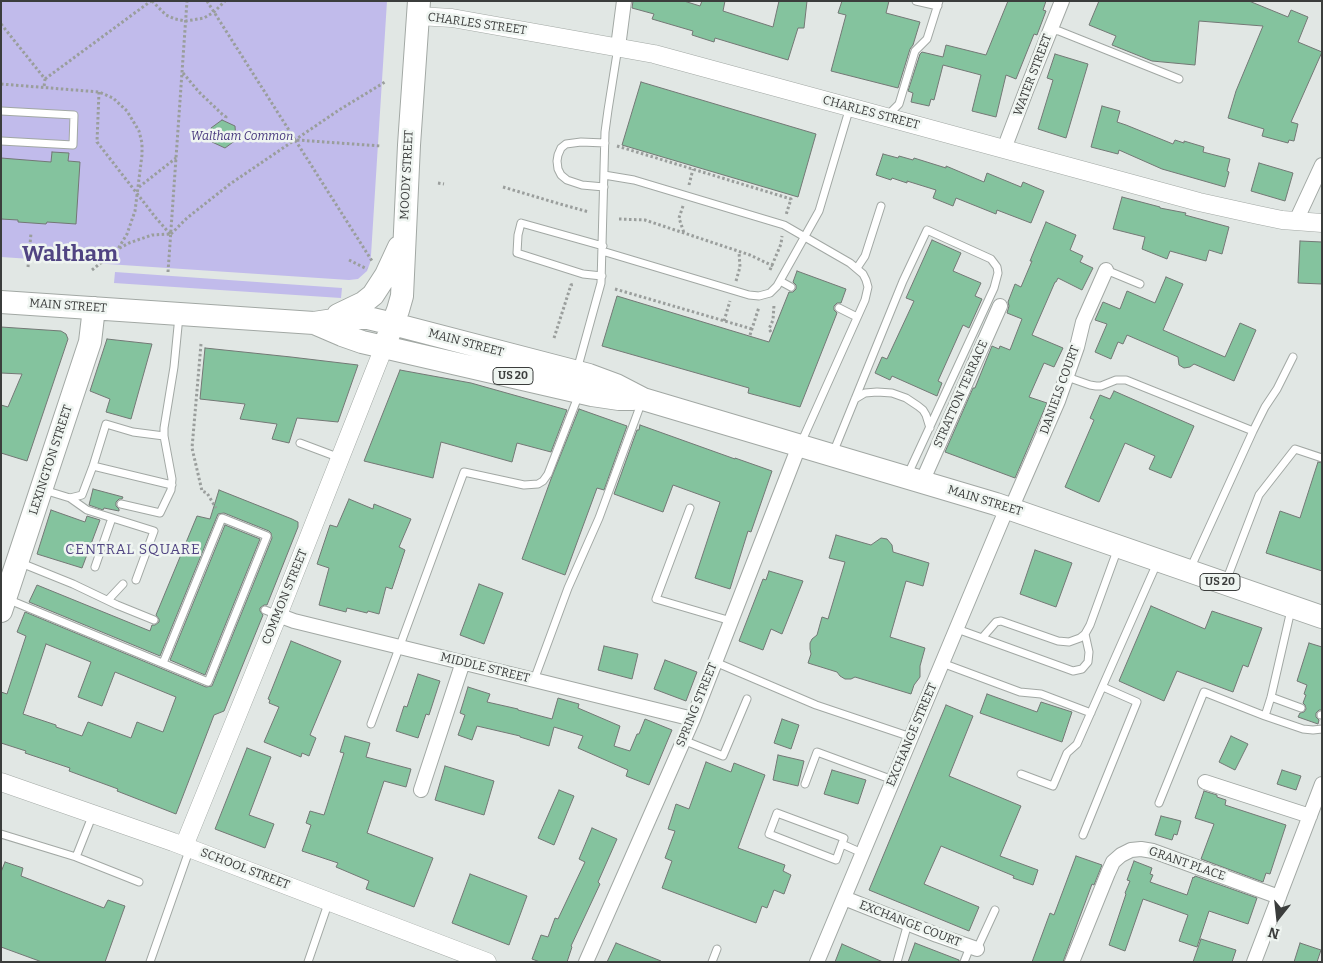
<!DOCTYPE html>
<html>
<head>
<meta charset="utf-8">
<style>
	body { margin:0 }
	#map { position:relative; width:1323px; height:963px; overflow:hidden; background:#e1e7e4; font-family:Bitter,serif }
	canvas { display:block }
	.frame { position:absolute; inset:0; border:2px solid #3b3d3c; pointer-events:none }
	.north { position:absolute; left:1253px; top:893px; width:50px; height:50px; -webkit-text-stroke:4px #eff5f1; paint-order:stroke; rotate:196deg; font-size:14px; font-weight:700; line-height:20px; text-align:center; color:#3b3d3c }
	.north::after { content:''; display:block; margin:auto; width:18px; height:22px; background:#3b3d3c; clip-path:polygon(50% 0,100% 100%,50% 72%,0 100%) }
</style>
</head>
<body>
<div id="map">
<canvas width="1323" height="963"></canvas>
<div class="frame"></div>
<div class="north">N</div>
</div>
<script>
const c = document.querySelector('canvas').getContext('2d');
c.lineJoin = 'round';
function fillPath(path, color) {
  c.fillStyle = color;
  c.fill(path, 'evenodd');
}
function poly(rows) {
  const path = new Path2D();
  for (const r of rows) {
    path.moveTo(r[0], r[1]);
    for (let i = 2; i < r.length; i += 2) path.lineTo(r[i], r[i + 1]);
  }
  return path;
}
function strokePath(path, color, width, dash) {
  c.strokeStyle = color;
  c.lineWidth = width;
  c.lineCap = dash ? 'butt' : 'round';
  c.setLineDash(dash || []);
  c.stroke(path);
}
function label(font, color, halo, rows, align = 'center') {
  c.font = font + ' Bitter,serif';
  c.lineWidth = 5;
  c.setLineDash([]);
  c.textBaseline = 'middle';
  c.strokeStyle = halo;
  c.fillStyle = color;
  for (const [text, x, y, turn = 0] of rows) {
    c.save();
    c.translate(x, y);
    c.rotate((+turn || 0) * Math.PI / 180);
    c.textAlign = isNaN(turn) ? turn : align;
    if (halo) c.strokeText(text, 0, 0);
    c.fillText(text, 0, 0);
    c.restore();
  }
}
fillPath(poly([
	[1,1,387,1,371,255,370,263,367,271,358,279,349,280,1,257],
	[115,272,342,288,341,298,114,283]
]), '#c1bbeb');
const building = poly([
	[633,1,684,1,700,6,702,1,725,1,723,11,773,27,779,1,807,1,804,28,798,28,788,60,715,38,714,42,692,35,693,31,652,19,654,14,632,8,633,1],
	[842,1,889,1,886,13,920,22,913,45,910,49,898,88,831,71,846,15,838,13,842,1],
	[1008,1,1046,1,1043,10,1046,11,1037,35,1034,34,1016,79,1006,75,996,117,972,111,981,75,943,65,934,100,931,99,929,106,911,102,913,93,908,91,920,54,922,52,943,57,946,45,986,55,1008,1],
	[1099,1,1249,1,1288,17,1291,10,1308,17,1298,42,1322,52,1291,122,1298,124,1294,141,1289,140,1288,143,1262,136,1264,129,1228,118,1236,91,1263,26,1199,21,1195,65,1152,61,1112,45,1116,36,1089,25,1099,1],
	[1055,54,1088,64,1066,138,1038,129,1053,80,1047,78,1055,54],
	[641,82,816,134,798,197,622,145,641,82],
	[1102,106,1120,111,1117,122,1126,125,1173,144,1175,140,1184,143,1184,141,1204,147,1203,152,1230,159,1227,171,1229,172,1225,187,1162,169,1119,150,1118,154,1091,147,1102,106],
	[222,120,235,126,236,140,225,148,212,142,211,128,222,120],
	[52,152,69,153,68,161,80,162,76,224,47,222,46,224,18,222,18,220,1,219,1,158,51,162,52,152],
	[883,154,898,158,899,156,913,160,914,158,946,168,946,166,984,182,987,173,1021,187,1023,182,1044,191,1031,223,997,210,996,214,956,198,953,206,933,198,936,190,907,181,907,183,892,178,891,180,876,175,883,154],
	[1259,163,1293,173,1285,201,1251,191,1259,163],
	[1122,197,1160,207,1160,208,1186,213,1185,215,1229,227,1222,254,1209,250,1206,261,1170,251,1167,259,1142,249,1145,237,1113,229,1122,197],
	[1046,222,1076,235,1070,250,1083,256,1080,262,1093,268,1082,290,1058,278,1056,282,1055,282,1032,335,1063,348,1054,367,1044,363,1029,397,1047,403,1015,478,945,452,973,388,975,388,992,346,999,349,1000,346,1010,350,1022,319,1007,313,1009,306,1008,302,1015,284,1021,287,1032,261,1030,261,1046,222],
	[932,240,961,253,953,271,981,283,975,296,982,299,969,328,963,325,938,381,942,383,937,396,892,376,890,380,875,373,882,357,887,359,914,301,906,298,932,240],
	[1300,241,1322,242,1322,284,1298,283,1300,241],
	[797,271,846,289,841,303,837,303,834,306,834,310,837,313,800,407,748,393,749,388,602,346,617,296,769,342,789,292,793,292,796,289,796,285,793,282,797,271],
	[1166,277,1183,284,1163,330,1225,357,1240,323,1256,330,1234,381,1194,364,1190,367,1184,368,1179,365,1178,357,1127,335,1123,344,1118,342,1111,359,1095,352,1107,324,1095,320,1103,302,1120,309,1127,291,1155,303,1166,277],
	[1,327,61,331,66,334,68,339,27,461,1,453,1,405,8,407,22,374,1,373,1,327],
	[107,339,152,344,131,419,106,412,110,399,90,391,107,339],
	[205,348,291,357,358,365,338,422,297,418,289,443,272,439,277,424,240,419,245,404,200,399,205,348],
	[400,370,471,383,567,410,551,452,517,443,512,462,441,442,433,478,364,461,400,370],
	[1114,391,1194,426,1171,478,1149,469,1155,456,1125,443,1099,502,1065,487,1094,420,1090,418,1100,395,1110,399,1114,391],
	[579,409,627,426,604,490,597,488,565,575,522,559,551,479,579,409],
	[640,425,735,459,735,458,772,471,751,532,748,531,730,589,695,578,720,502,673,485,663,512,614,494,637,430,639,430,640,425],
	[1318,462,1322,463,1322,571,1266,553,1280,511,1300,518,1318,462],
	[93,489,123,497,122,499,119,499,116,502,116,506,119,509,119,511,104,508,103,510,89,505,93,489],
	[219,490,292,519,298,522,298,527,267,605,264,605,260,608,260,611,263,615,224,711,214,715,176,814,117,791,118,789,69,771,70,768,25,753,26,751,1,743,1,692,7,694,26,636,17,632,25,612,206,687,212,686,272,538,271,533,269,531,224,513,218,514,160,656,29,602,37,585,150,631,152,625,155,625,159,622,159,619,156,615,197,516,210,519,219,490],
	[46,644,91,662,78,697,102,706,115,672,176,697,163,732,137,722,131,738,88,722,82,736,56,727,56,725,23,714,46,644],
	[349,499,373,509,374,504,411,519,399,547,405,550,392,589,386,587,379,614,368,611,367,613,347,608,346,612,319,605,329,568,317,564,330,525,337,527,349,499],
	[51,510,85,522,87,516,100,520,82,568,37,554,51,510],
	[225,525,260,539,205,675,170,660,225,525],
	[836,535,871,545,881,538,887,539,892,545,893,552,929,563,923,586,906,581,890,637,925,648,920,666,920,677,914,685,911,694,855,677,851,679,845,679,840,676,837,672,808,663,811,654,810,649,810,643,812,639,817,635,822,617,828,619,845,562,829,558,836,535],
	[1035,550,1072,563,1056,607,1020,594,1035,550],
	[769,571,803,581,782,634,771,629,763,650,739,641,763,579,766,580,769,571],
	[479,584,503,593,484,644,460,635,479,584],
	[1151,606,1205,629,1212,611,1262,628,1248,667,1243,665,1233,692,1177,671,1164,701,1119,681,1151,606],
	[291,641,341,661,310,735,316,738,309,756,302,753,301,757,264,742,279,707,269,703,270,700,268,699,291,641],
	[1309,643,1322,647,1322,710,1319,710,1316,713,1316,717,1319,720,1318,724,1298,717,1300,713,1304,712,1306,709,1305,705,1303,703,1306,695,1304,694,1307,685,1297,681,1309,643],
	[604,646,638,654,632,679,598,670,604,646],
	[665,660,697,672,686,701,654,689,665,660],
	[418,674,440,681,429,715,426,714,418,738,396,731,404,706,407,707,418,674],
	[468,687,490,694,487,702,518,709,518,710,552,719,558,698,579,704,578,708,620,726,614,746,630,751,637,734,639,734,645,719,672,730,649,785,626,776,628,770,578,748,583,736,554,727,549,746,520,737,520,736,477,726,472,740,458,735,465,715,460,713,468,687],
	[987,694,1037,712,1041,702,1072,712,1062,742,980,713,987,694],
	[946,705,973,716,949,776,1021,806,1000,856,1038,870,1033,885,1013,878,1014,876,941,846,924,884,979,907,969,931,869,890,946,705],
	[782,719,799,725,791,749,774,743,782,719],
	[345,736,370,743,366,757,411,769,406,787,384,781,367,833,433,858,414,907,366,889,369,881,336,867,338,863,302,851,311,825,306,823,310,811,324,815,344,753,340,752,345,736],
	[1231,736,1248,744,1235,770,1219,762,1231,736],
	[247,748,271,757,249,815,274,824,265,848,215,829,247,748],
	[778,755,804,761,798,786,773,780,778,755],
	[706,762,731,772,734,763,765,775,738,848,785,865,783,871,791,875,784,894,774,890,767,908,762,906,756,923,662,888,672,861,665,858,675,831,668,829,676,804,689,809,706,762],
	[445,766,494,781,484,815,435,800,445,766],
	[832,770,866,780,858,804,824,794,832,770],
	[1282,770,1301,776,1296,790,1277,784,1282,770],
	[559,790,574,796,554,845,538,838,559,790],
	[1204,791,1217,795,1217,797,1226,800,1225,805,1286,825,1270,874,1266,873,1263,882,1201,859,1214,824,1195,818,1204,791],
	[1161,816,1181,821,1177,835,1174,834,1172,840,1155,835,1161,816],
	[592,828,617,839,598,882,600,884,571,946,572,947,567,962,540,962,532,959,541,935,548,937,555,918,558,919,585,862,579,859,592,828],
	[1076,856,1102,865,1094,885,1092,884,1063,962,1032,962,1050,913,1054,915,1076,856],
	[1134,861,1152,868,1150,874,1153,875,1150,882,1187,895,1193,877,1194,878,1195,876,1257,898,1248,924,1209,911,1197,947,1179,941,1188,915,1143,899,1125,951,1109,945,1126,894,1125,893,1130,881,1127,880,1134,861],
	[5,862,23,868,21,876,104,908,108,900,125,906,105,962,42,962,1,947,1,872,5,862],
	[470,874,527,896,509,945,452,923,470,874],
	[1201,939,1236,950,1232,962,1193,962,1201,939],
	[616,943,661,961,661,962,607,962,616,943],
	[915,943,959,960,959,962,908,962,915,943],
	[1300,943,1321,950,1317,962,1294,962,1300,943],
	[842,944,883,962,835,962,842,944]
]);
fillPath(building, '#84c39e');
strokePath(building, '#737875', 1);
const service = poly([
	[916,1,938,6],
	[1050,30,1059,31,1179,79],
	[1,111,74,115,73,145,1,141],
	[887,116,899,104,915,51,927,39,939,1],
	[604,175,634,180,784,225,850,263,863,274,866,280,868,287,865,300,801,443],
	[604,187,582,185,567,180,561,175,558,169,557,161,558,155,561,148,566,144,581,142,605,143],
	[602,251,749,295,759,296,770,293,777,286,819,211,850,107],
	[857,268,865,256,881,206],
	[1106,270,1140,284],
	[602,276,583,274,517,253,518,235,521,223,603,246],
	[780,281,791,287],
	[839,308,857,317],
	[577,370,601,283,605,132,608,110,618,47],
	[1067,377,1090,385,1096,386,1101,386,1116,380,1126,380,1253,431],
	[855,399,865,393,877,392,892,393,906,398,918,406,923,410,926,415,930,428],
	[300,443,340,458],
	[833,453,903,281,927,230,991,259,997,267,998,273,994,288,908,474],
	[93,466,172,485],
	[44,490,70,498,82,495,93,466,106,424,133,432,164,436],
	[70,498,87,510,154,531,136,580],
	[121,504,160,513,171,490,172,479,164,436,164,428,174,367,179,316],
	[690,508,656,599,731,621],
	[21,563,73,584,117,605,154,620],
	[95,567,112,518],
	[1191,567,1253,431,1265,407,1277,389,1293,357],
	[1226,581,1259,495,1295,449,1322,458],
	[7,599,208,682,267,536,222,518,163,663],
	[108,600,123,584],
	[265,610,278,615],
	[957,629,982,638,996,622,1001,621,1058,641,1069,642,1080,638,1085,634,1090,625,1118,548],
	[982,638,1073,671,1082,669,1088,662,1089,652,1085,634],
	[715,662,816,705,911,737],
	[942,663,1020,692,1041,694,1091,713],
	[534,680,568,588,599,518,642,401],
	[1271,697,1301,708],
	[1321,715,1322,715],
	[1265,716,1271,697,1291,610],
	[371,724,464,472,524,485,538,484,543,481,548,474,579,394],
	[683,740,723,756,747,699],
	[1021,774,1053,786,1067,753,1077,744,1157,563],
	[805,784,817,752,893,780],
	[1159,803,1204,692,1265,716,1303,729,1313,730,1322,729],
	[777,813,844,838,836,860,769,834,777,813],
	[1,834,76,857,139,882],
	[1083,835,1137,702,1103,687],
	[842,844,862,853],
	[76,857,93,814],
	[977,949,995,910],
	[150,962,190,848],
	[308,962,329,901],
	[712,962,717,949],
	[897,962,908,923],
	[964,962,970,947]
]);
const minor = poly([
	[618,47,624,1],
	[1004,149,1026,91,1062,1],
	[1296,221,1322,165],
	[922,482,1000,306],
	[1011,509,1058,401,1077,347,1083,322,1106,270],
	[278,615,294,621,693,719],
	[1205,782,1310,816],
	[421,790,463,662],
	[844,898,937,935,977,949],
	[586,962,693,719,799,446],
	[817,962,1007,508],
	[1072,962,1108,873,1113,862,1121,855,1131,850,1141,849,1153,851,1279,897],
	[1254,962,1322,784]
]);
const tertiary = poly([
	[418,16,452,18,654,54,1199,202,1258,215,1282,220,1322,223],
	[1,782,173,842,487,962],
	[184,846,278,615,384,347]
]);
const primary = poly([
	[1,302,314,323,347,318,368,318,393,324,589,375,616,385,643,399,996,504,1322,617],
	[338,315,363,303,373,295,386,275,399,247],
	[314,323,342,335,362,342,592,395,619,399,633,399],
	[384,347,398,310,402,296,409,145,419,1],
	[1,611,90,342,94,308]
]);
strokePath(service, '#a2a8a4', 9);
strokePath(minor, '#a2a8a4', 16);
strokePath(tertiary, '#a2a8a4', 19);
strokePath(primary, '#a2a8a4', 24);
strokePath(poly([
	[152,1,166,15,175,19,186,21,204,18,214,12,225,1],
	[207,1,372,261],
	[1,24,45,79,44,87],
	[183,73,199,92,223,115,226,117,225,119],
	[45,79,151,1],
	[1,84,99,92,113,98,127,111,139,131,142,143,142,155,135,211,127,234,118,249],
	[99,92,97,142,156,218,170,234],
	[297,140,381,146],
	[617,146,791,199,786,215],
	[438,183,444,184],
	[689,185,693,169],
	[139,187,176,158],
	[503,187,560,204,589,212],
	[683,206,679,218,684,233],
	[619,219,645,220,750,255,773,266],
	[171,234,187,218,230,184,339,110,385,82],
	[349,260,367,269],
	[28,267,31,233],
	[92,270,118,249,129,243,152,235,170,234],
	[770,270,781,244,782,236],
	[168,272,187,1],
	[736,281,740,267,739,252],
	[615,289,752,329],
	[724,321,730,301],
	[771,332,769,329,773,320,774,305],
	[750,335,759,307],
	[554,338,571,285,575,284],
	[201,344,192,448,202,491,207,493,216,508]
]), '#9a9e9c', 3, [2.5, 2.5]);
strokePath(service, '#fff', 7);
strokePath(minor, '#fff', 14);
strokePath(tertiary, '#fff', 18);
strokePath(primary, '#fff', 22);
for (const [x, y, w] of [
	[513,376,40],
	[1220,582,40]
]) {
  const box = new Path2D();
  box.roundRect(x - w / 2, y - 8.5, w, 17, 4);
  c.fillStyle = '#eff5f1';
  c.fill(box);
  strokePath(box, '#3b3d3c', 1);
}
label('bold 11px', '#3b3d3c', null, [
	["US 20",513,376],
	["US 20",1220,582]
]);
label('12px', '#3b3d3c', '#eff5f1', [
	["CHARLES STREET",477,24,8],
	["WATER STREET",1033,75,-69],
	["CHARLES STREET",871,113,15],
	["MOODY STREET",407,175,-87],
	["MAIN STREET",68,306,4],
	["MAIN STREET",466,343,15],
	["DANIELS COURT",1060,390,-70],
	["STRATTON TERRACE",961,394,-66],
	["LEXINGTON STREET",51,460,-72],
	["MAIN STREET",985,501,17],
	["COMMON STREET",285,597,-68],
	["MIDDLE STREET",485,668,14],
	["SPRING STREET",697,705,-68],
	["EXCHANGE STREET",912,735,-67],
	["GRANT PLACE",1187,864,19],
	["SCHOOL STREET",245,869,21],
	["EXCHANGE COURT",910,924,21]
]);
label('italic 12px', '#47377d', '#eff5f1', [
	["Waltham Common",242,137]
]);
c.letterSpacing = '1px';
label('14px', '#504482', '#eff5f1', [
	["CENTRAL SQUARE",133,550]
]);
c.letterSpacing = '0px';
label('bold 22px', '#504482', '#eff5f1', [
	["Waltham",70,255]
]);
</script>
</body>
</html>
